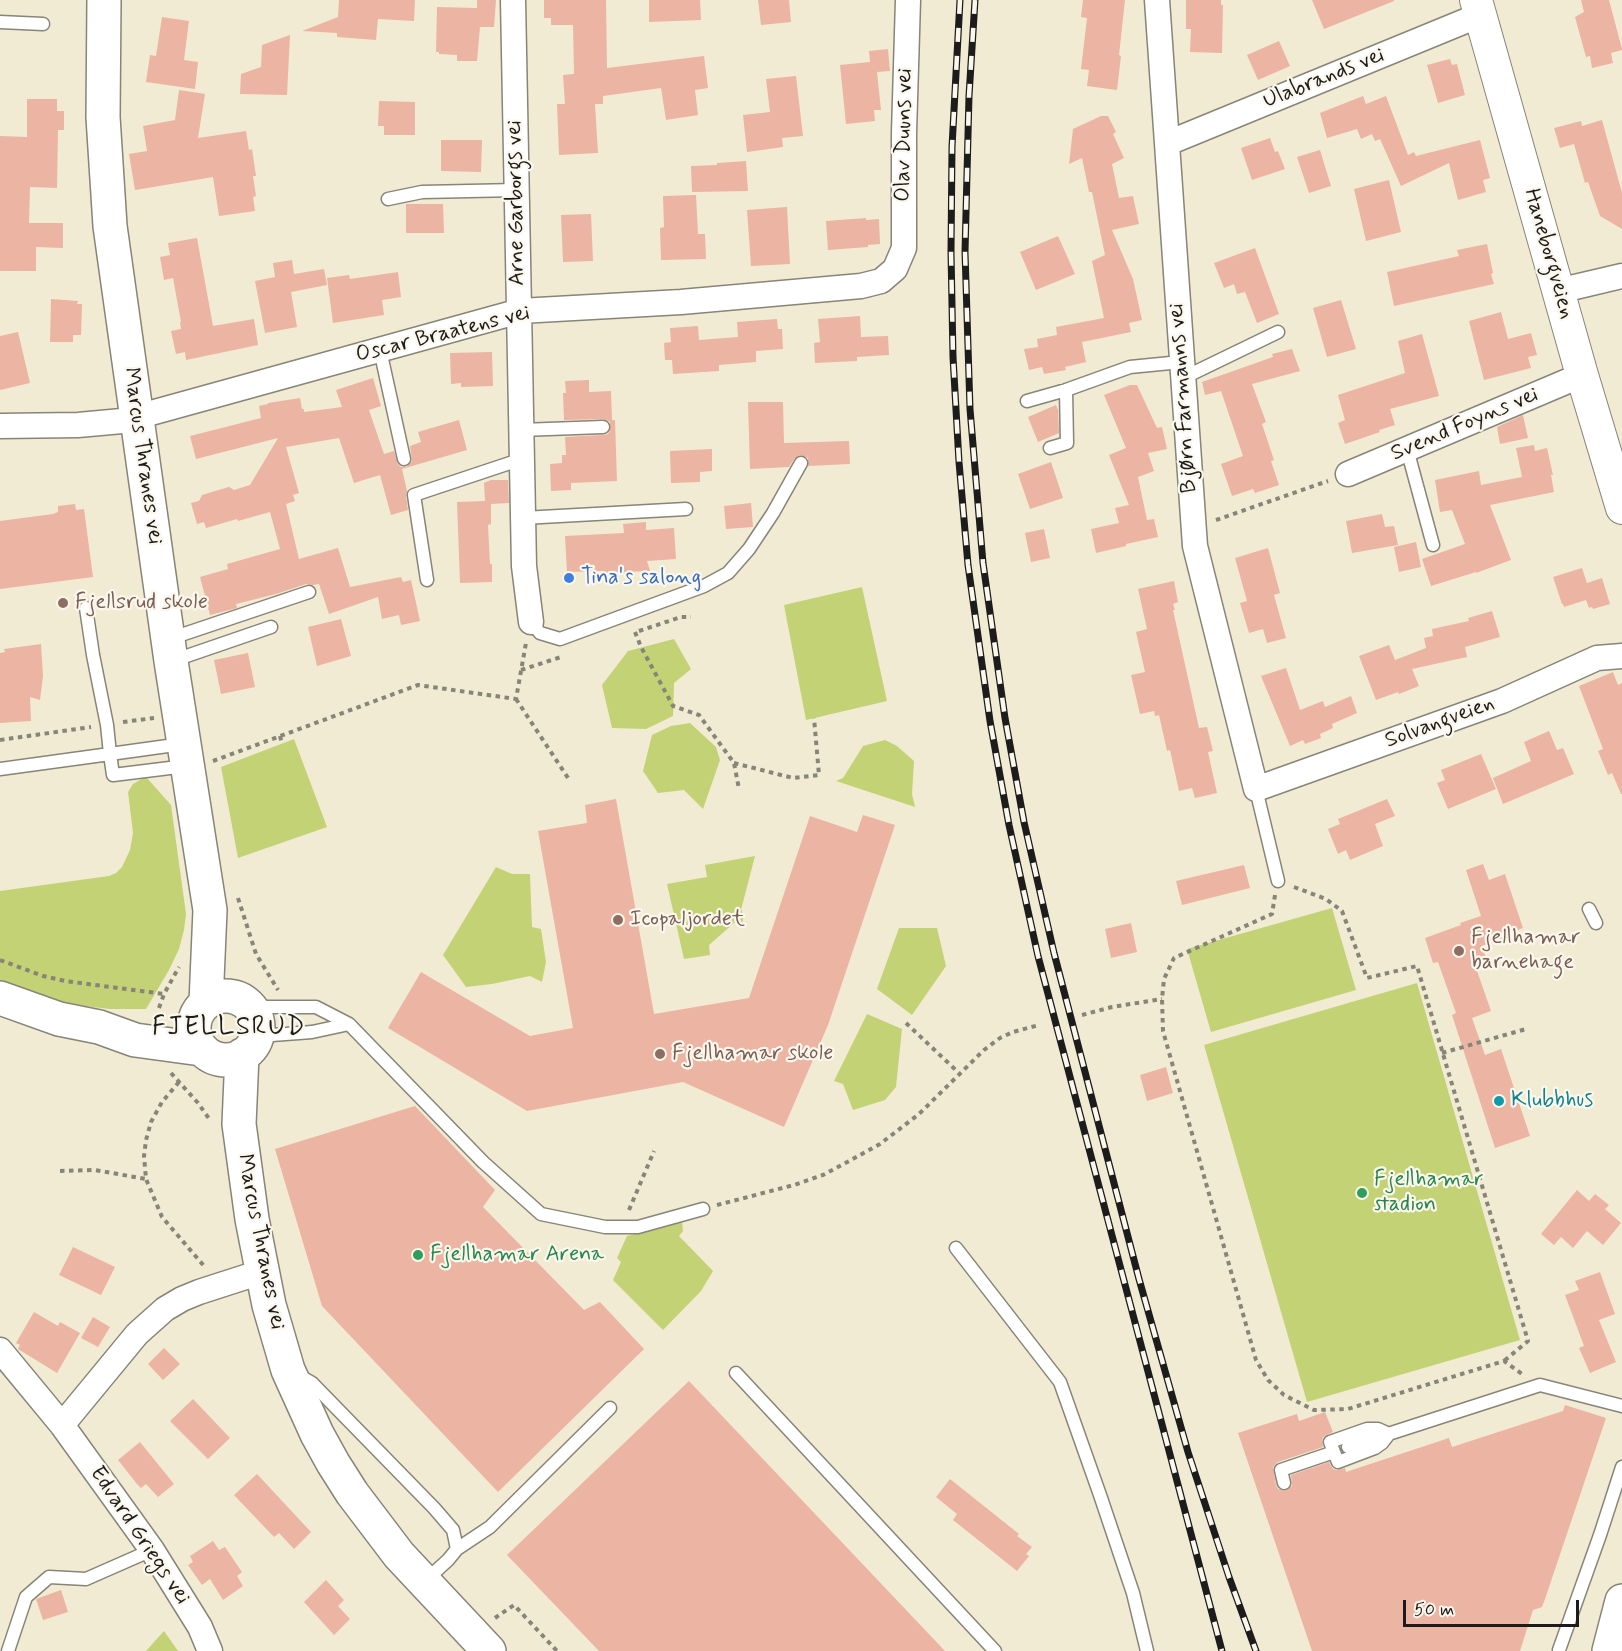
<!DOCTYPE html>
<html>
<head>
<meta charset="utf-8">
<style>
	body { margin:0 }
	#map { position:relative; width:1622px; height:1651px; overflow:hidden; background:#f2ebd3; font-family:Mynerve,sans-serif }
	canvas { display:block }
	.scale { position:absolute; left:1403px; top:1600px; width:176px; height:27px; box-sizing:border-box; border:3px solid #1c1c1c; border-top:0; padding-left:8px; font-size:18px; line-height:21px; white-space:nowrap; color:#1c1c1c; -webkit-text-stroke:4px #fbf7ec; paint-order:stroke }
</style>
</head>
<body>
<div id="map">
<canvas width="1622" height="1651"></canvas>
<div class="scale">50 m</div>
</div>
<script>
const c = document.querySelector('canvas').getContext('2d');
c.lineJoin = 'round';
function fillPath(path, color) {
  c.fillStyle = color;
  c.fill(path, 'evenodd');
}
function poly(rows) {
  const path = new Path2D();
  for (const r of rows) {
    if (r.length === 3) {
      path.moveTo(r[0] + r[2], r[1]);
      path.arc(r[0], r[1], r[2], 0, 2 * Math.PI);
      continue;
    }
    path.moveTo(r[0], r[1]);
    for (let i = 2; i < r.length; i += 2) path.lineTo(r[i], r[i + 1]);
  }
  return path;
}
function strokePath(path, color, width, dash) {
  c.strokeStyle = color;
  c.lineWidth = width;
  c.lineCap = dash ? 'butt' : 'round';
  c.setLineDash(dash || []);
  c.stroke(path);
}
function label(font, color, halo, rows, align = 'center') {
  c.font = font + ' Mynerve,sans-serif';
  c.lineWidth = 4.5;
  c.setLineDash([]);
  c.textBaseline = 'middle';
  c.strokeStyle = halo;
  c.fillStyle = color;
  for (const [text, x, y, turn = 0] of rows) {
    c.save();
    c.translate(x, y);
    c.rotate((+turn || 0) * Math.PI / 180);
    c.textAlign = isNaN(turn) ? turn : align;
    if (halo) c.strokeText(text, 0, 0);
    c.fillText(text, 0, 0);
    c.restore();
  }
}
fillPath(poly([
	[862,587,887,701,806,720,784,605],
	[674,639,691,669,674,683,673,716,646,729,612,728,602,685,628,651],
	[690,723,716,747,720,760,703,809,684,790,658,793,643,771,652,735,671,726],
	[294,739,327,827,238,858,221,767],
	[885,740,897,746,914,761,912,794,915,807,836,781,843,778,863,746],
	[143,778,147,778,171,805,186,914,184,930,179,949,169,970,146,1009,110,1009,76,1005,40,997,0,982,0,891,109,876,116,873,122,867,130,850,133,833,128,792,133,784],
	[755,856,741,910,744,914,742,924,734,923,709,945,710,955,684,959,667,884,707,877,705,865],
	[496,867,512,874,530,874,532,927,541,929,546,962,542,982,530,976,492,984,466,987,443,955],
	[1332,908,1356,990,1211,1032,1187,949],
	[899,928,937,928,946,966,912,1015,877,989],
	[1417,983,1520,1340,1307,1402,1204,1045],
	[867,1014,902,1029,896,1087,885,1100,853,1110,843,1084,834,1081],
	[682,1222,683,1231,679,1236,713,1271,701,1291,663,1330,613,1280,621,1262,617,1258,627,1236],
	[164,1631,178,1651,146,1651]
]), '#c3d275');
fillPath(poly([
	[339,0,415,0,414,21,378,19,376,40,337,37,337,33,302,31,338,17],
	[477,0,496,0,494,27,480,27,477,61,457,61,457,55,439,54,439,52,436,52,437,7,477,8],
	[544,0,606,0,607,68,704,56,708,88,695,90,698,115,666,120,661,88,603,96,603,104,595,104,598,153,559,155,557,104,565,104,563,75,574,74,573,25,551,25,551,18,544,18],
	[649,0,700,0,701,20,649,22],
	[758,0,789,0,791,22,761,25],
	[1083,0,1125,0,1119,55,1121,56,1117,90,1087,86,1089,70,1081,69,1087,18,1081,17],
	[1186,0,1221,0,1221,5,1223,5,1222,53,1190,52,1191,29,1186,29],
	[1312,0,1394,0,1394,1,1324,29],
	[1581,0,1609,0,1622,49,1622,50,1611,53,1613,63,1592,68,1590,56,1586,57,1575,17,1584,12],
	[162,17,189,21,184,60,198,62,195,89,146,82,150,55,156,56],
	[290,35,287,95,240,94,241,74,261,67,262,45],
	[1279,41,1290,66,1258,80,1247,55],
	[888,49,890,71,877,72,881,110,874,110,875,121,846,124,840,65,870,62,869,51],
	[1450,59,1452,65,1457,64,1465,95,1438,103,1427,65],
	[796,76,803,136,782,138,783,147,747,152,743,115,770,112,766,79],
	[179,90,205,94,198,138,246,131,249,150,252,149,256,176,253,176,256,196,253,197,255,211,219,216,213,177,135,190,129,154,147,151,143,126,175,120],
	[1363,96,1366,104,1386,96,1408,155,1414,152,1416,156,1480,140,1490,178,1483,180,1486,192,1458,200,1449,163,1401,186,1380,139,1375,141,1372,134,1361,139,1357,129,1327,138,1320,113],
	[27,99,57,99,57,111,64,111,64,130,58,130,57,188,30,187,29,223,63,223,63,248,36,247,36,271,0,271,0,136,27,137],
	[379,101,415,102,415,135,384,135,384,126,378,126],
	[1101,116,1108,116,1116,132,1113,134,1124,158,1112,164,1119,198,1133,196,1139,224,1112,230,1133,279,1142,320,1129,323,1131,332,1082,342,1086,362,1065,367,1066,370,1044,374,1042,367,1029,370,1024,349,1038,347,1037,339,1057,335,1056,327,1104,318,1092,261,1105,255,1092,192,1089,192,1082,158,1069,164,1073,129],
	[1602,120,1622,193,1622,229,1600,216,1588,182,1585,183,1574,144,1560,148,1554,128,1581,121,1582,126],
	[1270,138,1275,152,1278,151,1285,169,1252,180,1241,148],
	[441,140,482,140,481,172,441,171],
	[1320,150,1331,186,1309,193,1297,157],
	[746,161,748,191,692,192,691,166,717,165,717,163],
	[1389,180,1401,232,1366,241,1354,189],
	[696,195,698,234,705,234,706,259,661,260,660,228,664,227,663,196],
	[406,204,443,204,444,233,406,233],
	[787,207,790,264,751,266,747,210],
	[591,214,593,261,563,262,561,215],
	[866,218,866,220,879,219,880,244,868,245,868,247,828,250,826,221],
	[1058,236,1075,274,1036,290,1020,252],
	[197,238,213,326,254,319,258,345,186,360,185,352,176,354,171,331,181,329,180,322,181,322,173,278,164,280,160,257,170,255,168,243],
	[1487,244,1493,273,1491,274,1494,284,1394,306,1387,272,1459,256,1457,250],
	[1255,248,1279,314,1257,323,1245,292,1237,294,1234,284,1224,288,1214,263],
	[292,260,294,274,324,269,327,285,291,292,297,327,265,333,255,281,275,277,273,263],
	[398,272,401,297,382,300,384,315,333,323,327,278,349,275,350,279],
	[51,299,78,301,77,304,82,304,81,335,73,335,73,342,50,342],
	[1341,300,1356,349,1327,357,1313,308],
	[1501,312,1508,339,1531,333,1537,355,1528,357,1531,368,1484,380,1469,321],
	[860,316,861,337,888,336,889,355,857,357,857,361,815,363,814,343,820,342,818,319],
	[777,319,778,329,782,329,783,349,756,351,756,362,719,365,719,371,673,374,672,360,665,360,664,343,671,342,670,328,698,326,699,340,738,337,737,322],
	[18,332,30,383,0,390,0,336],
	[1422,334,1439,396,1390,409,1395,425,1379,430,1380,432,1345,444,1338,423,1345,420,1338,395,1405,373,1398,341],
	[1292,349,1300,371,1252,384,1266,422,1262,424,1274,460,1271,461,1279,485,1255,493,1253,489,1232,496,1221,464,1243,456,1221,391,1205,395,1202,382,1273,357,1272,354],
	[492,352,493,386,461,387,461,383,451,384,450,353],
	[373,378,381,406,369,410,384,454,394,451,398,464,401,467,406,467,412,461,410,446,421,442,418,432,459,420,467,450,402,469,407,491,406,496,408,510,391,515,380,475,354,483,339,438,286,447,299,493,293,495,295,501,286,504,299,559,338,548,350,587,401,577,403,582,411,580,420,621,401,625,399,615,382,619,378,597,329,614,319,584,313,585,306,584,276,594,236,604,237,608,210,615,200,577,228,569,227,564,280,549,270,512,238,521,237,519,206,528,204,522,197,524,191,503,199,501,202,495,215,491,229,487,234,490,250,485,278,438,196,459,190,436,261,418,259,406,268,404,268,403,300,398,302,409,304,409,304,412,342,407,336,390],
	[589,380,589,392,611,391,612,420,615,420,617,481,571,483,571,490,551,491,550,464,562,463,562,455,566,455,565,437,603,435,608,434,610,430,610,422,603,419,564,420,563,393,566,393,565,381],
	[1130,385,1137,385,1157,428,1162,427,1167,449,1148,453,1154,471,1138,477,1147,520,1154,519,1158,537,1126,544,1126,546,1096,553,1091,529,1119,523,1115,508,1129,505,1109,455,1126,448,1104,395],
	[748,402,783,402,784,443,849,441,850,464,808,466,808,458,800,455,794,459,789,467,750,469],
	[1056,405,1058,410,1059,433,1038,442,1028,417],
	[1523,415,1528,438,1500,444,1497,427],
	[1534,445,1535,451,1547,448,1553,475,1551,475,1554,492,1490,505,1511,560,1476,573,1476,572,1431,586,1422,559,1465,544,1452,510,1440,512,1435,480,1479,471,1481,485,1522,477,1516,448],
	[712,449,712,471,700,472,700,482,671,483,670,451],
	[1051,462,1063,498,1030,509,1018,474],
	[491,480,508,480,509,503,491,504,491,524,488,525,490,564,492,564,492,582,460,583,457,502,485,501,484,483],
	[751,503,753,527,726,529,724,506],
	[75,504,76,510,84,509,93,577,0,589,0,521,53,514,58,512,58,506],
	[1382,514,1385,527,1394,526,1398,545,1352,553,1346,521],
	[646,522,646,530,674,528,676,559,647,561,650,571,602,573,602,571,567,572,565,536,624,533,623,524],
	[1044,529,1050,558,1031,562,1025,533],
	[1416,542,1421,567,1399,572,1394,547],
	[1268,548,1280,593,1274,595,1286,638,1267,643,1263,629,1249,633,1240,603,1247,601,1235,558],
	[1582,568,1587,583,1602,578,1610,604,1593,609,1592,607,1589,608,1586,600,1564,607,1563,604,1562,604,1553,577],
	[1174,581,1178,602,1173,604,1175,610,1173,610,1199,728,1207,727,1213,751,1208,752,1217,793,1195,798,1192,788,1179,791,1170,750,1167,751,1159,715,1155,716,1154,711,1140,714,1131,675,1145,672,1136,632,1147,629,1138,589],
	[1492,611,1500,637,1465,647,1467,657,1412,669,1419,686,1399,694,1398,692,1376,700,1359,656,1389,645,1395,660,1426,648,1424,638,1433,636,1432,629,1469,621,1468,618],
	[341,619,351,656,317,666,308,627],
	[41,644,43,676,40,700,30,697,31,721,0,723,0,653,5,652,4,649],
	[248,653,255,687,221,694,214,660],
	[1286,668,1300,710,1323,701,1325,707,1351,696,1357,713,1332,724,1333,728,1320,734,1321,738,1305,744,1303,740,1290,746,1261,676],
	[1613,672,1618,685,1622,683,1622,794,1621,794,1612,773,1608,775,1598,751,1603,749,1579,686],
	[1549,731,1557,750,1563,748,1574,774,1503,804,1493,778,1531,761,1524,742],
	[1481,754,1496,789,1448,809,1437,783,1445,780,1441,770],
	[616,799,654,1014,749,998,810,816,857,832,863,815,895,825,828,1025,784,1127,683,1082,527,1111,388,1028,421,972,530,1036,573,1028,538,831,587,823,585,805],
	[1387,799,1395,816,1375,824,1383,846,1350,860,1346,850,1338,854,1328,829,1340,824,1338,819],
	[1483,864,1489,880,1505,874,1523,928,1503,935,1504,938,1482,946,1488,964,1476,968,1491,1011,1472,1018,1485,1055,1501,1049,1530,1136,1495,1148,1452,1015,1456,1013,1438,962,1433,963,1425,938,1461,925,1460,923,1481,916,1466,870],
	[1244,865,1250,888,1182,905,1176,881],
	[1131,923,1137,952,1111,958,1105,929],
	[1166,1067,1173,1093,1147,1101,1140,1075],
	[415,1106,495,1190,483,1207,584,1310,600,1302,644,1349,498,1492,322,1306,275,1149],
	[1577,1190,1589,1201,1595,1194,1609,1205,1605,1209,1621,1223,1603,1245,1587,1231,1573,1248,1561,1237,1554,1245,1541,1234],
	[73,1247,115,1267,101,1295,59,1275],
	[1600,1272,1615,1314,1599,1320,1616,1362,1590,1373,1579,1348,1584,1346,1565,1295,1579,1290,1575,1281],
	[34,1312,58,1326,60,1322,80,1333,57,1373,18,1349,20,1345,16,1343],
	[93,1317,110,1327,98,1347,81,1338],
	[164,1348,180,1364,163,1380,148,1364],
	[689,1381,945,1651,599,1651,507,1555],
	[193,1399,230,1438,208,1459,170,1421],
	[1565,1405,1606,1418,1545,1599,1542,1607,1533,1610,1520,1651,1312,1651,1238,1433,1297,1414,1299,1421,1325,1412,1333,1432,1323,1437,1322,1441,1323,1447,1278,1462,1273,1467,1276,1485,1278,1489,1285,1491,1292,1486,1291,1475,1329,1462,1333,1469,1337,1470,1345,1468,1346,1472,1449,1438,1452,1447,1563,1411],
	[140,1442,174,1484,158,1497,146,1484,141,1488,137,1484,118,1460],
	[257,1474,311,1532,294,1549,279,1533,274,1537,234,1495],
	[950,1479,1019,1534,1017,1536,1032,1547,1026,1554,1029,1556,1017,1571,953,1520,957,1514,936,1497],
	[213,1541,219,1550,225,1547,242,1572,237,1576,243,1586,223,1600,210,1579,202,1585,188,1565,193,1562,190,1556],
	[326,1580,344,1600,338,1606,350,1619,334,1635,304,1602],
	[61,1590,68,1612,43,1620,36,1599]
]), '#ecb4a2');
const service = poly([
	[0,22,43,24],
	[388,199,422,192,517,190],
	[380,350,404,459],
	[1183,378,1278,332],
	[1027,401,1066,390,1130,367,1181,362],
	[521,430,603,427],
	[1050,448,1067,443,1066,390],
	[1407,449,1433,545],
	[523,518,686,509],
	[427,580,414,495,522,459],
	[86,608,93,655,107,725,110,754,182,744],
	[531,622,540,633,560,639,704,586,728,573,749,549,773,513,801,463],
	[169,639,309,592],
	[172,661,271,627],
	[0,769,110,754,113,775,186,766],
	[1256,789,1278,881],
	[1589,909,1596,923],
	[250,1007,316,1007,349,1024,483,1162,541,1214,605,1227,638,1227,703,1209],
	[256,1039,272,1035,312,1032,349,1024],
	[956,1248,1060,1382,1100,1495,1133,1593,1147,1651],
	[736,1373,995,1651],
	[300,1376,312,1383,434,1508,453,1530,457,1549],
	[1367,1429,1378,1429,1389,1434,1382,1443,1375,1448,1338,1462,1330,1442,1367,1429],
	[1348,1447,1540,1385,1622,1406],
	[1284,1483,1281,1470,1334,1452],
	[425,1581,448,1560,457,1549,490,1527,610,1408],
	[1559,1650,1600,1535,1622,1467],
	[8,1651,26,1597,49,1577,86,1579,152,1550]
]);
const minor = poly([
	[513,0,524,566,531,622],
	[1157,0,1195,546,1256,789,1502,701,1597,658,1622,656],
	[1168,143,1480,15],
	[1558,291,1622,276],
	[0,426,78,425,122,421,520,311,681,302,861,286,881,281,895,269,904,248,904,133,908,0],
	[1348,474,1582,375],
	[0,1350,62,1425,152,1550,200,1627,210,1651],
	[62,1425,137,1334,165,1309,182,1299,199,1292,261,1272]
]);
const tertiary = poly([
	[1476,0,1582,375,1622,508]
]);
const secondary = poly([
	[104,0,103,117,110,226,171,661,210,910,206,1003],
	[226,1028,32],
	[0,998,59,1019,99,1027,135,1040,201,1049],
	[242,1055,239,1124,252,1219,269,1305,288,1370,317,1434,333,1463,352,1493,399,1555,489,1651],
	[1609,1651,1622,1601]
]);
strokePath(service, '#878478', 15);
strokePath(minor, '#878478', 27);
strokePath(tertiary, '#878478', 34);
strokePath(secondary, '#878478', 36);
strokePath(poly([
	[1216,520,1328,481],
	[639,631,681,617,691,617],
	[635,632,641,647,673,706,699,715,734,763,739,789],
	[521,670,561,657],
	[516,699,570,781],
	[123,722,154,718],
	[280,736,282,744],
	[0,740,91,727],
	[213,761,418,685,516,699,526,643],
	[734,763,793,778,819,775,814,718],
	[1294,887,1326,899,1342,911,1367,978,1417,966,1528,1341,1504,1361],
	[1275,895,1272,914,1174,958,1164,979,1162,999,1163,1031,1256,1360,1268,1380,1284,1395,1314,1410,1348,1409,1504,1361,1522,1374],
	[238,898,256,954,278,990],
	[0,960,43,976,65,981,164,994],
	[159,1008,164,994,179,967],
	[1082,1015,1112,1007,1162,999],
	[906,1023,960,1074],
	[1442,1053,1526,1029],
	[171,1073,198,1103,210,1120],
	[179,1082,162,1102,151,1122,146,1140,144,1156,146,1179,162,1217,204,1266],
	[60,1171,95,1170,146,1179],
	[717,1205,794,1185,823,1175,851,1160,880,1144,919,1114,984,1050,1000,1038,1013,1032,1039,1025],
	[629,1210,654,1151],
	[495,1618,514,1605,557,1651]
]), '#878478', 4, [4.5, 4.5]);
strokePath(service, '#fff', 12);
strokePath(minor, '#fff', 24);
strokePath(tertiary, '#fff', 32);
strokePath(secondary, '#fff', 33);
const rail = poly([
	[960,0,952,147,951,252,953,357,959,462,968,565,990,721,1009,825,1038,956,1222,1651],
	[975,0,969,96,965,252,970,409,983,563,1005,718,1024,822,1054,953,1139,1279,1188,1452,1229,1577,1256,1651]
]);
strokePath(rail, '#1c1c1c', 7);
strokePath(rail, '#fbf7ec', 4.5, [14]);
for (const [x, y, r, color] of [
	[569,578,6,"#3f7fe0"],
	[63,603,6,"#8d6e63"],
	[618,920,6,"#8d6e63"],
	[1459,951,6,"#8d6e63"],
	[660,1054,6,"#8d6e63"],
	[1499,1101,6,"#0f9aa8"],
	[1362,1193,6,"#2e9e5b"],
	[418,1255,6,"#2e9e5b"]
]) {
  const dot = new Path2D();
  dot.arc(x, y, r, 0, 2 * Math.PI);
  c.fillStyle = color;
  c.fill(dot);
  strokePath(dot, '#fbf7ec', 2);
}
label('22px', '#1c1c1c', '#fbf7ec', [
	["Ulabrands vei",1324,79,-22],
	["Olav Duuns vei",905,135,-89],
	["Arne Garborgs vei",517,203,-91],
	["Haneborgveien",1548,254,74],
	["Oscar Braatens vei",443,335,-14],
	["Bjørn Farmanns vei",1184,398,-94],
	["Svend Foyns vei",1465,425,-23],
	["Marcus Thranes vei",142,456,82],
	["Solvangveien",1440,723,-20],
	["Marcus Thranes vei",260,1242,79],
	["Edvard Griegs vei",139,1536,56]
]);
label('22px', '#366cbe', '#fbf7ec', [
	["Tina's salong",581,578]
], 'left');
label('22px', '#785e54', '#fbf7ec', [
	["Fjellsrud skole",75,603],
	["Icopaljordet",630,920],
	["Fjellhamar",1471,938],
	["barnehage",1471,963],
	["Fjellhamar skole",672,1054]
], 'left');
label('22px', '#0d838f', '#fbf7ec', [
	["Klubbhus",1511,1101]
], 'left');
label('22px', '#27864d', '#fbf7ec', [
	["Fjellhamar",1374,1180],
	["stadion",1374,1205],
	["Fjellhamar Arena",430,1255]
], 'left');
c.letterSpacing = '1.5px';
label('26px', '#1c1c1c', '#fbf7ec', [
	["FJELLSRUD",229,1029]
]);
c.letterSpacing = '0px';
</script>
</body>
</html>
